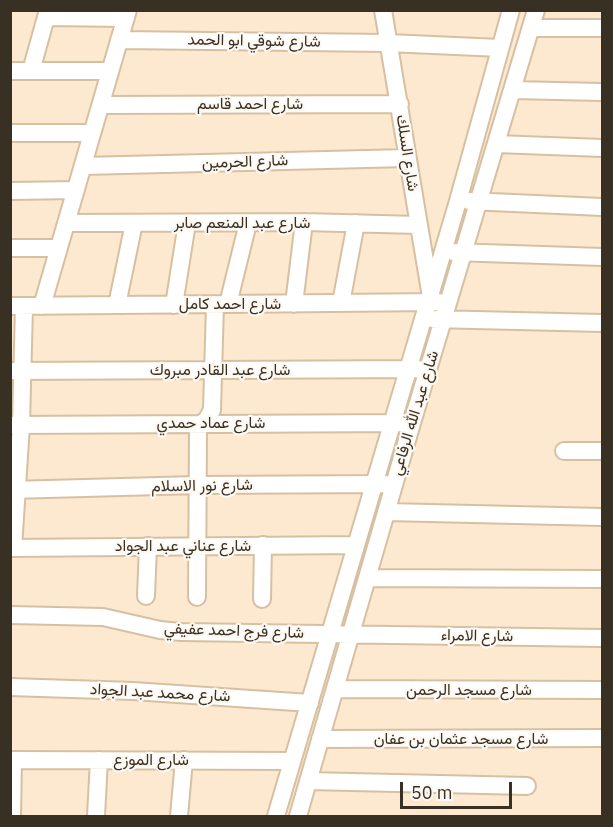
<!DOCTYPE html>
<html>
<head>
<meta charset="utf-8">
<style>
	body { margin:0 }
	#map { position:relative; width:613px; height:827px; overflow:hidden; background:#fce9d0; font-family:"IBM Plex Sans",sans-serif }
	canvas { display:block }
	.frame { position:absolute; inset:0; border:12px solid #393024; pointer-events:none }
	.scale { position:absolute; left:400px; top:782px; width:112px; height:27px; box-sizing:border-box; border:3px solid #393024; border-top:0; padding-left:8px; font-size:18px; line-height:21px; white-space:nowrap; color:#393024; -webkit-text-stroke:4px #fdf8f2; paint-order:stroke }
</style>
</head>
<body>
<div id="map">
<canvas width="613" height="827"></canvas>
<div class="frame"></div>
<div class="scale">50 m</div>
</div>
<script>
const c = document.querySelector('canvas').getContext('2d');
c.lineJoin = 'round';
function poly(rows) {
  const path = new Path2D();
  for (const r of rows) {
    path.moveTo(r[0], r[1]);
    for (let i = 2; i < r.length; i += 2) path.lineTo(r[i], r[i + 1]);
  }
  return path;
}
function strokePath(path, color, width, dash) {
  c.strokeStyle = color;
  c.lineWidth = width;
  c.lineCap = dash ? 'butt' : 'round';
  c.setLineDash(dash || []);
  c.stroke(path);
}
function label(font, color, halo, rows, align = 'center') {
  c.font = font + ' "IBM Plex Sans",Vazirmatn,sans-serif';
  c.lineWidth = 4.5;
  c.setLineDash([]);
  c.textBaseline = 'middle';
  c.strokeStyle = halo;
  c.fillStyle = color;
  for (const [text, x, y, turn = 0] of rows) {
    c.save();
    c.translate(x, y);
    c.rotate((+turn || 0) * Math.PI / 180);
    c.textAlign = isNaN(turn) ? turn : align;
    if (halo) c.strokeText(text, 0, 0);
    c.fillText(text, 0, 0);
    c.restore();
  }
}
const minor = poly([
	[383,10,430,291],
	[46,17,126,18],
	[531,28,602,28],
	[119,40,388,43,500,48],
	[10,71,110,71],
	[31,71,48,10],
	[512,90,602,92],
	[101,105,400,104],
	[10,133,92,133],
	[496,144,602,148],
	[83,166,407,158],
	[10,191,76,190],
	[469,201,602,207],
	[66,223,304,222,418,225],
	[10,248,59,248],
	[453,252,602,257],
	[341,303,356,223],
	[228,304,248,223],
	[294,304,304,222],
	[117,305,134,223],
	[174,305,187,223],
	[10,306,439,302],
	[42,306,128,10],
	[432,319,602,323],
	[10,371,419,369],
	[10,425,403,423],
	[564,451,602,451],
	[10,490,197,485,385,484],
	[386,512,602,517],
	[10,548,356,545],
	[13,548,21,425,24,306],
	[367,578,602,579],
	[146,596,148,546],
	[197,597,198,431,200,425,207,419,212,410,215,304],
	[262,599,263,545],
	[10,615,103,617,160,630,181,632,602,638],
	[10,687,133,691,310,703],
	[335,689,602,690],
	[320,739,602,738],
	[10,760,292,761],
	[308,781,527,786],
	[12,816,13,760],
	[96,816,99,760],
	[179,816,184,760],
	[276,816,458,201,511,10],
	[298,816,412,423,536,10]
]);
strokePath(minor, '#d7c0a2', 20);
strokePath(minor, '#fff', 16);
label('16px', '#393024', '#fdf8f2', [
	["شارع شوقي ابو الحمد",254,41,1],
	["شارع احمد قاسم",250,104],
	["شارع السلك",407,153,81],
	["شارع الحرمين",245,162,-2],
	["شارع عبد المنعم صابر",242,223],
	["شارع احمد كامل",230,304],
	["شارع عبد القادر مبروك",220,370],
	["شارع عبد الله الرفاعي",415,413,-73],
	["شارع عماد حمدي",211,423],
	["شارع نور الاسلام",202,486,-1],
	["شارع عناني عبد الجواد",183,546],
	["شارع فرج احمد عفيفي",234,631,2],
	["شارع الامراء",477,636,1],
	["شارع مسجد الرحمن",469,690],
	["شارع محمد عبد الجواد",160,693,3],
	["شارع مسجد عثمان بن عفان",461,739],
	["شارع الموزع",151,760]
]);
</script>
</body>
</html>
